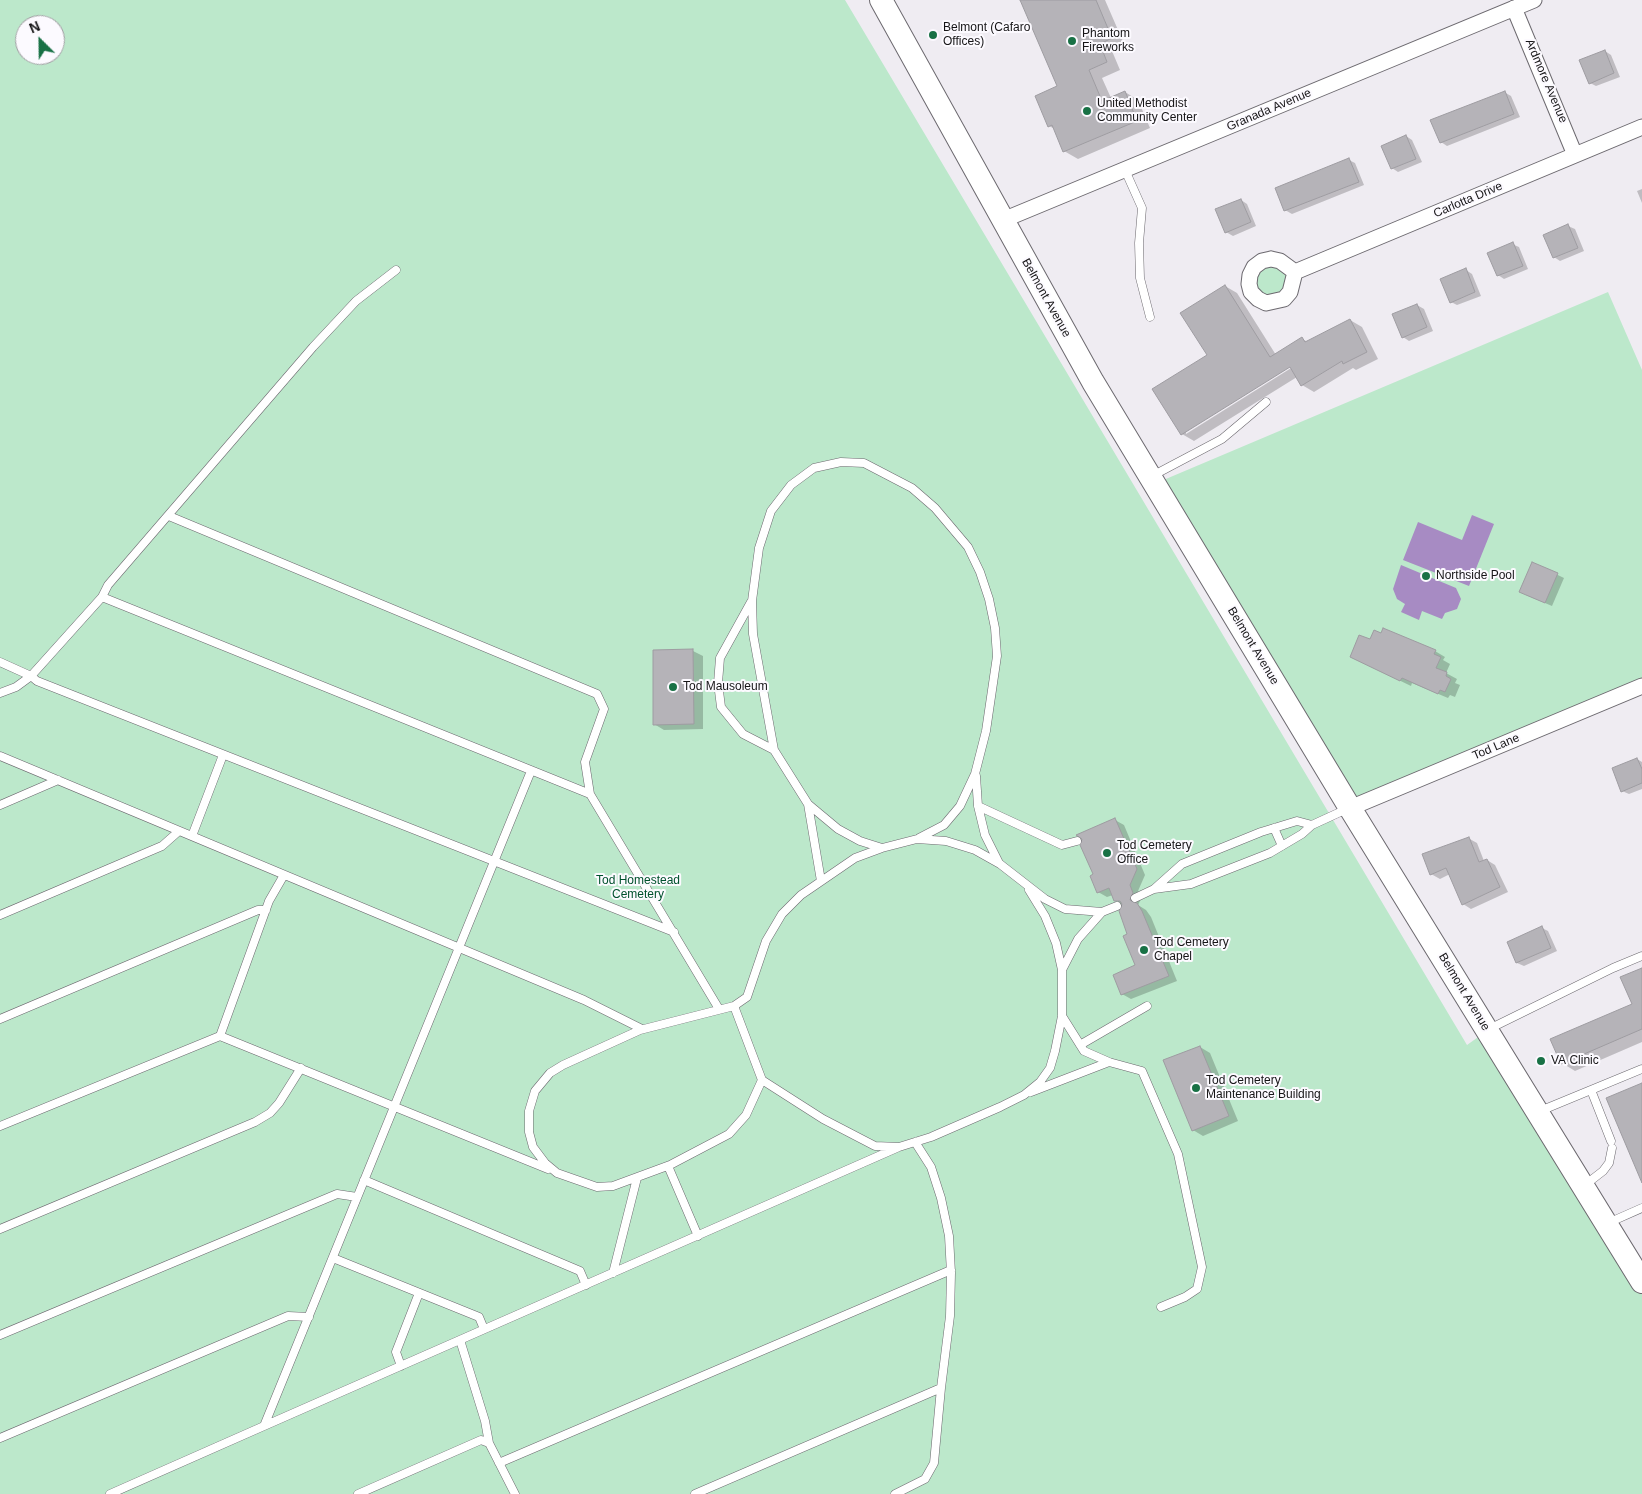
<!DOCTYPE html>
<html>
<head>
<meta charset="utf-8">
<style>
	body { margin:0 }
	#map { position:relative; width:1642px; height:1494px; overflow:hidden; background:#efecf2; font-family:Helvetica,sans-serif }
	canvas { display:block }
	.north { position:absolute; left:15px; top:15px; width:50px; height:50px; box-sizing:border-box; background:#fcfaff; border:1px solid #a09ea2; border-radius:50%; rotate:337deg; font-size:14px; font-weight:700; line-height:20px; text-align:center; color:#161517 }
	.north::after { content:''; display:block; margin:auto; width:18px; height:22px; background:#187145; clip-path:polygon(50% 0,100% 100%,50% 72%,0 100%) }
</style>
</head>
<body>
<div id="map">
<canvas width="1642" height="1494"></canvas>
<div class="north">N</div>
</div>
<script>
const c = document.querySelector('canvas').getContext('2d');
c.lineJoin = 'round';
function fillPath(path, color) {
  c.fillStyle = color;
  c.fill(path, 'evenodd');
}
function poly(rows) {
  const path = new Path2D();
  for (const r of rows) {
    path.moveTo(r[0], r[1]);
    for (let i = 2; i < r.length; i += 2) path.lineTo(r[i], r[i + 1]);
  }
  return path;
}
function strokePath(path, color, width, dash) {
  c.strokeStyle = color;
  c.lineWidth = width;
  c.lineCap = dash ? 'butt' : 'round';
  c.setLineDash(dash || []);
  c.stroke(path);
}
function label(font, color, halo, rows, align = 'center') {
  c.font = font + ' Helvetica,sans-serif';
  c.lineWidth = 4;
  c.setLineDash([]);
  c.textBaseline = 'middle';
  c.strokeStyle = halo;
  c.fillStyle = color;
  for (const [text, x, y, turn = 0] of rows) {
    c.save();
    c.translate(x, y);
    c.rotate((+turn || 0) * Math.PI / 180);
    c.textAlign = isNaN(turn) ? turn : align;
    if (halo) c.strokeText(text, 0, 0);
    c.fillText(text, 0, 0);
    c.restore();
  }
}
fillPath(poly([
	[0,0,845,0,1467,1045,1488,1030,1642,1282,1642,1494,0,1494],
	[25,25,55,25,55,55,25,55],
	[1280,261,1293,284,1266,303,1250,275],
	[1608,292,1642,370,1642,686,1350,808,1154,484]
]), '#bce8cb');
fillPath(poly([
	[1472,515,1494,524,1469,586,1403,560,1418,522,1462,540],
	[1401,565,1456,588,1461,599,1457,609,1445,613,1442,619,1422,611,1419,620,1401,612,1405,604,1397,599,1393,589]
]), '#a78bc3');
fillPath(poly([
	[1022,0,1105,0,1125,46,1112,51,1120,70,1102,78,1111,98,1125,92,1138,100,1150,128,1078,159,1064,151,1055,129,1049,126,1059,87],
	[1605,51,1611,55,1620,77,1596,86,1590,83],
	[1504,92,1511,96,1520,117,1447,146,1441,142],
	[1406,136,1412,140,1422,162,1398,172,1392,168],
	[1349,160,1355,163,1364,185,1292,214,1285,210],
	[1642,189,1642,203,1637,191],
	[1241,200,1247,204,1256,226,1233,236,1226,232],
	[1568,226,1575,229,1584,251,1560,261,1554,257],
	[1512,244,1519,247,1528,269,1504,279,1498,275],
	[1466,270,1472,274,1481,296,1457,305,1451,302],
	[1225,286,1237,293,1276,355,1302,339,1308,342,1350,320,1362,327,1378,359,1356,370,1353,368,1314,392,1302,385,1297,377,1194,441,1182,434,1208,355],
	[1295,363,1296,365,1186,434,1186,431],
	[1417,305,1424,309,1433,331,1409,341,1403,337],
	[1533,563,1564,578,1552,606,1526,595],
	[1370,641,1435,651,1445,657,1443,660,1450,664,1446,673,1457,679,1455,683,1460,685,1455,697,1450,695,1448,698,1412,683,1411,686,1351,657],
	[693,651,703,656,703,729,664,730,654,724],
	[1637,759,1642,762,1642,789,1629,794,1622,791],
	[1115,820,1124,825,1145,875,1138,891,1141,899,1138,905,1146,910,1151,917,1177,981,1131,999,1122,994,1137,966,1123,905,1115,900,1113,895,1107,897,1098,892,1094,875],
	[1468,838,1477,843,1484,861,1487,860,1495,865,1508,892,1471,909,1463,904,1450,874,1440,879,1431,874],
	[1542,928,1548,931,1557,951,1524,966,1517,963,1509,943],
	[1642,969,1642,1042,1575,1071,1562,1063,1633,1004],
	[1200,1047,1210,1053,1238,1121,1203,1136,1193,1130]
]), '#0003');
const building = poly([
	[1020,0,1096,0,1112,38,1100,44,1107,62,1089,70,1102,101,1125,91,1137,121,1063,152,1052,125,1048,127,1035,96,1057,86,1020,0],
	[1605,50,1614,73,1589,84,1579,60,1605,50],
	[1505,91,1514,114,1440,143,1430,120,1505,91],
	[1406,135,1416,159,1391,169,1381,146,1406,135],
	[1349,158,1359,182,1284,211,1275,188,1349,158],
	[1241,199,1251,222,1225,233,1215,209,1241,199],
	[1568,224,1578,248,1553,258,1543,235,1568,224],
	[1513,242,1523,266,1497,276,1487,253,1513,242],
	[1466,268,1475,292,1450,303,1440,279,1466,268],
	[1225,285,1270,357,1302,337,1305,342,1350,319,1367,352,1343,364,1342,361,1301,386,1290,367,1181,435,1152,389,1207,355,1180,313,1225,285],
	[1417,304,1427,327,1402,338,1392,314,1417,304],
	[1532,562,1558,573,1545,603,1519,592,1532,562],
	[1383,628,1436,650,1434,654,1441,657,1436,668,1447,672,1446,676,1451,679,1445,692,1440,690,1438,694,1402,678,1400,681,1350,657,1359,635,1370,639,1374,630,1381,633,1383,628],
	[693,649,694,724,653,725,653,650,693,649],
	[1637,758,1642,769,1642,783,1621,792,1612,768,1637,758],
	[1115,818,1137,869,1130,885,1133,893,1130,900,1137,903,1142,911,1169,976,1121,995,1113,975,1135,965,1123,936,1127,934,1119,911,1122,904,1120,901,1114,901,1109,888,1097,893,1090,876,1093,874,1080,845,1082,839,1076,835,1115,818],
	[1469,837,1479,862,1487,859,1500,887,1462,905,1446,868,1430,875,1422,854,1469,837],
	[1542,926,1551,948,1516,963,1507,942,1542,926],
	[1642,968,1642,1029,1561,1064,1550,1039,1632,1004,1620,977,1642,968],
	[1200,1046,1229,1116,1192,1131,1163,1060,1200,1046],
	[1642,1083,1642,1183,1606,1098,1642,1083]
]);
fillPath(building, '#b5b3b8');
strokePath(building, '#9e9ca1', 1);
const lane = poly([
	[1125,170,1142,208,1139,243,1140,278,1150,317],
	[1152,476,1222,439,1266,402],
	[169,516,597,694,604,709,585,762,590,794,719,1009],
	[102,597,108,585,313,347,356,301,396,270],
	[751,602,720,658,718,683,721,707,743,734,774,750],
	[0,662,31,676,102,597,590,794],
	[0,693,16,687,31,676,37,681,674,932],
	[0,756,584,1000,642,1029],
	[976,776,978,806,985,835,999,863],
	[808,804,838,829,860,841,882,848],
	[0,805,58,780],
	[978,806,1062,845,1077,841],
	[1274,828,1282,846],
	[192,836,223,755],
	[821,881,808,804,774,750,753,634,752,601,759,548,771,511,791,485,814,468,841,462,864,463,912,488,935,508,968,547,980,572,989,599,995,628,997,656,986,731,975,774,960,806,944,825,919,838],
	[1154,889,1182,864,1261,832,1297,821,1312,825],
	[1029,890,1045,916,1056,943,1062,970],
	[1135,898,1154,889,1191,884,1270,853,1302,834,1312,825,1349,808],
	[0,915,162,846,179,831],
	[734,1006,762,1080,823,1119,875,1146,899,1147,931,1137,1000,1107,1024,1095,1040,1082,1050,1068,1055,1051,1062,1016,1062,970,1078,939,1102,912],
	[1062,1016,1084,1051,1109,1062,1142,1071,1178,1154,1202,1267,1197,1289,1185,1297,1161,1307],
	[0,1019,258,910,266,910],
	[1489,1029,1613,968,1642,956],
	[220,1036,269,901,284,875],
	[1080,1045,1147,1006],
	[762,1080,746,1115,729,1134,670,1165,613,1186,597,1187,557,1173,545,1163,533,1147,529,1132,529,1111,535,1091,550,1073,563,1065,640,1030,734,1006,747,997,766,941,782,914,801,895,855,858,882,848,917,839,946,841,975,850,1000,864,1045,899,1065,909,1102,912,1117,906],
	[1591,1090,1611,1141],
	[1031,1092,1109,1062],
	[1540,1111,1642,1069],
	[0,1126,220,1036,548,1169],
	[668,1166,698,1236],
	[364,1180,580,1271,586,1285],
	[1585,1185,1603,1171,1609,1163,1612,1148],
	[1608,1223,1642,1208],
	[0,1229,255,1122,270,1113,279,1103,301,1068],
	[333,1258,479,1317,484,1329],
	[613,1273,637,1178],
	[0,1335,337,1194,357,1197],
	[460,1340,485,1421,489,1443],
	[401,1366,396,1352,419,1293],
	[264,1426,899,1147],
	[0,1438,288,1316,309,1317],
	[499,1463,951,1270],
	[110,1494,264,1426,531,771],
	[358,1494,481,1440,489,1443,515,1494],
	[695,1494,941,1388,950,1316,951,1273,949,1236,941,1198,931,1167,915,1142],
	[895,1494,925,1479,934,1463,941,1388]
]);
const street = poly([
	[1514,8,1575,155],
	[1003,220,1534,0],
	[1271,259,1280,261,1295,272,1290,292,1284,299,1266,303,1258,299,1251,292,1249,284,1250,275,1254,267,1262,261,1271,259],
	[1295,272,1642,127],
	[1350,808,1642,686]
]);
const secondary = poly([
	[881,0,1093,382,1350,808,1642,1282]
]);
strokePath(lane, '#6c696f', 9);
strokePath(street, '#6c696f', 17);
strokePath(secondary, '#6c696f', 24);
strokePath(lane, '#fff', 8);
strokePath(street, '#fff', 15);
strokePath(secondary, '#fff', 22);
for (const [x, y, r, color] of [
	[933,35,5,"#187145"],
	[1072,41,5,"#187145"],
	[1087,111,5,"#187145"],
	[1426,576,5,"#187145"],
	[673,687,5,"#187145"],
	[1107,853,5,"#187145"],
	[1144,950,5,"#187145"],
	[1541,1061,5,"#187145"],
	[1196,1088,5,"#187145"]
]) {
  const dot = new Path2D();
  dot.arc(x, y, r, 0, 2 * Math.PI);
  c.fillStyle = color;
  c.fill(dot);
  strokePath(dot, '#fcfaff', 2);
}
label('12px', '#161517', '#fcfaff', [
	["Belmont (Cafaro",943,28],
	["Offices)",943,42],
	["Phantom",1082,34],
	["Fireworks",1082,48],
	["United Methodist",1097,104],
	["Community Center",1097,118],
	["Northside Pool",1436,576],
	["Tod Mausoleum",683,687],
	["Tod Cemetery",1117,846],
	["Office",1117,860],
	["Tod Cemetery",1154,943],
	["Chapel",1154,957],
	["VA Clinic",1551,1061],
	["Tod Cemetery",1206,1081],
	["Maintenance Building",1206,1095]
], 'left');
label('12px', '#161517', '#fcfaff', [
	["Ardmore Avenue",1546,81,67],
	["Granada Avenue",1269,110,-23],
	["Carlotta Drive",1468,200,-23],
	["Belmont Avenue",1046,298,61],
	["Belmont Avenue",1253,646,59],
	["Tod Lane",1496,747,-23],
	["Belmont Avenue",1464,992,59]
]);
label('12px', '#00512d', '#fcfaff', [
	["Tod Homestead",638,881],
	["Cemetery",638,895]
]);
</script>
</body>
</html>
